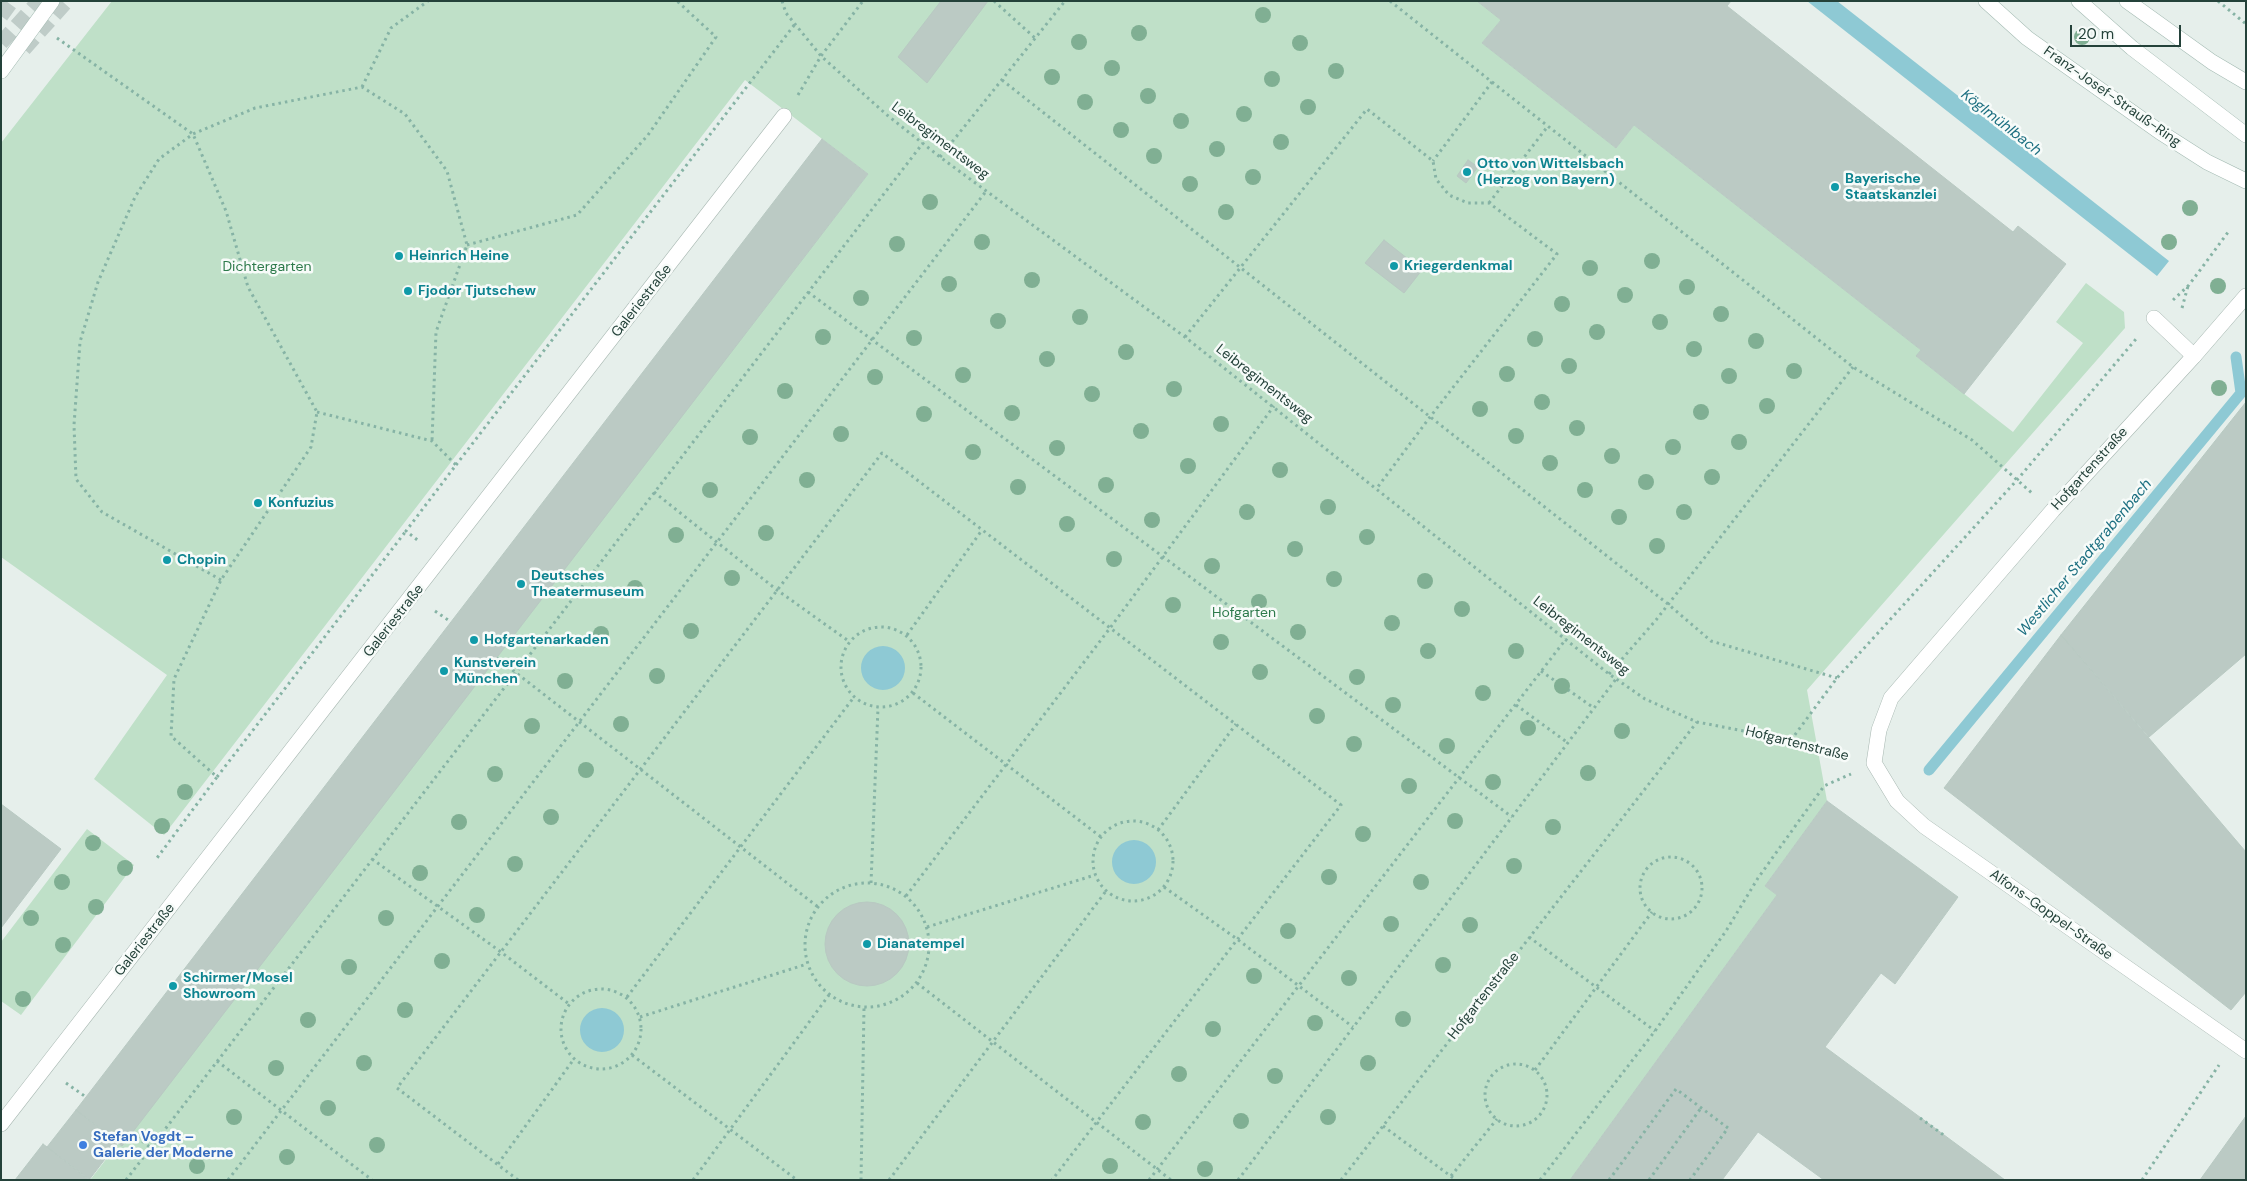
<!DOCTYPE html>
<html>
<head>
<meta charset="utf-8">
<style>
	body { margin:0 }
	#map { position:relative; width:2247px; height:1181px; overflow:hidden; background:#e6efeb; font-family:"DM Sans",sans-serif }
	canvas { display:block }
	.frame { position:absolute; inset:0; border:2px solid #24423a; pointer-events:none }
	.scale { position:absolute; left:2070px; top:25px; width:111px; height:22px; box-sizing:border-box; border:2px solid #24423a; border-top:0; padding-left:6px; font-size:15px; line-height:18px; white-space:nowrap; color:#24423a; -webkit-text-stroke:4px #f7fbf9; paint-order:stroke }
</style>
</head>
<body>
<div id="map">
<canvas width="2247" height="1181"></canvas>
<div class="frame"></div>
<div class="scale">20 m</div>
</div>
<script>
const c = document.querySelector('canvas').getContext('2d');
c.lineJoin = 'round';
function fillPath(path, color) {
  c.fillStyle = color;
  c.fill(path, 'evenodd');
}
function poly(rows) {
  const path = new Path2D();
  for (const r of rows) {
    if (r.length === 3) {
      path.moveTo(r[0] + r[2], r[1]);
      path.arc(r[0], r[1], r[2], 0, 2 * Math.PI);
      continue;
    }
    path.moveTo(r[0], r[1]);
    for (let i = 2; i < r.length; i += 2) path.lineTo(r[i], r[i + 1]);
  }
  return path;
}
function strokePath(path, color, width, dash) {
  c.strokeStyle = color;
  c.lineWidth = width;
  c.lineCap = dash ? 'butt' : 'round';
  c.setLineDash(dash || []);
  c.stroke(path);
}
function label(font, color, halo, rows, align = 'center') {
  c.font = font + ' "DM Sans",sans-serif';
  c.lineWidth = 5;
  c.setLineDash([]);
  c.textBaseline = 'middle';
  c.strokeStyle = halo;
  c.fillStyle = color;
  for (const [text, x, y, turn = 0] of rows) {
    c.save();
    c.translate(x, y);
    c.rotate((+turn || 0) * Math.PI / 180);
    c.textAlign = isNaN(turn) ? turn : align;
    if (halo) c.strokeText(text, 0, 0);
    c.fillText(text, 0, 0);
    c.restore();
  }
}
fillPath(poly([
	[112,1,1477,1,1501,20,1482,43,1616,148,1634,125,1921,350,1917,357,2013,432,2083,343,2056,322,2086,283,2124,312,2125,328,1807,690,1827,801,1765,886,1777,895,1570,1180,90,1180,868,174,745,80,164,835,94,779,167,675,1,557,1,143],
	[87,829,134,865,21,1015,1,1001,1,942]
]), '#bfe0c8');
fillPath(poly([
	[1807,1,1837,1,2169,261,2157,276],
	[883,668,22],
	[1134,862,22],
	[602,1030,22]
]), '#8ec9d4');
strokePath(poly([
	[1929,770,2241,393,2236,357]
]), '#8ec9d4', 11);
const building = poly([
	[941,1,988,1,927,83,898,57,941,1],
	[1477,1,1731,1,1727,6,2013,232,2018,226,2066,264,1964,394,1916,356,1921,350,1634,125,1616,148,1482,43,1501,20,1477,1],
	[822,139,868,174,122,1146,76,1110,822,139],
	[1468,160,1478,167,1466,183,1457,176,1468,160],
	[1384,240,1422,270,1404,293,1365,263,1384,240],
	[2246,402,2246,654,2149,737,2061,635,2246,402],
	[2061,635,2246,852,2246,992,2231,1010,1944,788,2061,635],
	[1827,801,1958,897,1895,984,1881,973,1825,1047,2005,1180,1824,1180,1758,1132,1722,1180,1570,1180,1777,895,1765,886,1827,801],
	[1,804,61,849,1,928,1,804],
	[867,944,42],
	[76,1110,118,1142,89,1180,47,1147,76,1110],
	[2246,1116,2246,1180,2200,1180,2246,1116],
	[43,1144,47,1147,90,1180,15,1180,43,1144]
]);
fillPath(building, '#bbcac4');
strokePath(building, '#b8c9c2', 1);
strokePath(poly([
	[1,16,12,1],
	[1,43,39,1],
	[24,49,67,1]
]), '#bfccc8', 15, [15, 8]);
const lane = poly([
	[2154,318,2194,356]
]);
const street = poly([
	[2246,296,2194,356,2053,510,1891,698,1879,730,1874,763,1897,801,1924,826,2246,1051],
	[1,1124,784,116]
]);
const secondary = poly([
	[1986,1,2027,38,2160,132,2207,162,2246,181],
	[2079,1,2132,48,2246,135],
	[2127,1,2212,62,2246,82],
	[1,71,52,1]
]);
strokePath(lane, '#a8b8b2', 16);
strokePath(street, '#a8b8b2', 16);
strokePath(secondary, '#a4bbb3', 16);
strokePath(poly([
	[782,1,786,13,821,56,887,115,940,157,1185,337,1609,674,1645,699,1697,722,1791,740,1823,752,1849,758],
	[994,1,1035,38],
	[1390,1,1492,82,1433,161],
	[2218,1,2246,24],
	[57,38,193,134,226,211,248,287,317,412,311,447,221,580,174,679,171,736,217,777,157,858],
	[1002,80,1668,604,1711,641,1837,678],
	[1492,82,1853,367,1972,440,2033,494],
	[362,87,391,28,428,1],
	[798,95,821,56,863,1],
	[940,157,1065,1],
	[1489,203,1548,126],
	[467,245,577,215,648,135,716,37,677,1],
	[808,292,1512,817],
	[2173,300,2189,285,2229,231],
	[2182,308,2188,286],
	[1185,337,1367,109,1433,161,1436,179,1449,195,1468,203,1489,203,1557,254,1430,417,1377,488],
	[317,412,432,441,456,465,406,531,420,542],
	[456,465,795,24],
	[654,492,777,590,850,642],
	[221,580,102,512,76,479,74,425,80,342,98,282,135,197,159,159,193,134,255,108,362,87,405,114,447,171,467,245,436,332,432,441],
	[435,611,451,622],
	[881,667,40],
	[907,635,982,530],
	[497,658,818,907],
	[1541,671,1594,708],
	[1609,674,1656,620,1853,367],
	[913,693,1101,837],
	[1516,705,1568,743],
	[1791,740,1837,678,2017,480,2136,339],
	[217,777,406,531],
	[1133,861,40],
	[1158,830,1236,724],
	[1671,888,31],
	[372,859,501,952,569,1004],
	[867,945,62],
	[871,883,878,708],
	[1164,887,1237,939,1353,1027],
	[906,896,1110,628,1274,406],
	[927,927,1095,875],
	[1529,937,1655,1031],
	[917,983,1171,1180],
	[601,1029,40],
	[627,997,854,697],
	[640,1017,807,964],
	[632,1055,797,1180],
	[217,1061,372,1180],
	[1516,1095,31],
	[1535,1070,1652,912],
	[66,1083,86,1097],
	[1920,1118,1945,1136],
	[1383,1126,1456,1180],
	[132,1133,151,1148],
	[498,1164,574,1059],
	[1451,1176,1497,1119],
	[126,1180,923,143],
	[228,1180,987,190],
	[518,1180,397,1088,882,453,1341,805,1052,1180],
	[693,1180,829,995],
	[861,1180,864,1008],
	[889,1180,1106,891],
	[1149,1180,1566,639],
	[1238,1180,1616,679],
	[1341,1180,1697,722],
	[1540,1180,1655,1031,1726,931,1758,878,1824,786,1851,774],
	[1609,1180,1676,1089,1728,1128,1690,1180],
	[1649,1180,1701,1108],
	[2142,1180,2219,1065]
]), '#86b3a5', 3, [2.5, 4]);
strokePath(lane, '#fff', 15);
strokePath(street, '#fff', 15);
strokePath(secondary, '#fff', 15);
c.fillStyle = '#80af93';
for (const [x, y] of [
	[1263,15],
	[1139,33],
	[2082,37],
	[1079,42],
	[1300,43],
	[1112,68],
	[1336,71],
	[1052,77],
	[1272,79],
	[1148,96],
	[1085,102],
	[1308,107],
	[1244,114],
	[1181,121],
	[1121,130],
	[1281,142],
	[1217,149],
	[1154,156],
	[1253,177],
	[1190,184],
	[930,202],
	[2190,208],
	[1226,212],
	[982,242],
	[2169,242],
	[897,244],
	[1652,261],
	[1590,268],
	[1032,280],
	[949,284],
	[2218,286],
	[1687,287],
	[1625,295],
	[861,298],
	[1562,304],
	[1721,314],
	[1080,317],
	[998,321],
	[1660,322],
	[1597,332],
	[823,337],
	[914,338],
	[1535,339],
	[1756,341],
	[1694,349],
	[1126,352],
	[1047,359],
	[1569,366],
	[1794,371],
	[1507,374],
	[963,375],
	[1729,376],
	[875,377],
	[2219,388],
	[1174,389],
	[785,391],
	[1092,394],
	[1542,402],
	[1767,406],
	[1480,409],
	[1701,412],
	[1012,413],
	[924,414],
	[1221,424],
	[1577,428],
	[1141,431],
	[841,434],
	[1516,436],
	[750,437],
	[1739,442],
	[1673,447],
	[1057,448],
	[973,452],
	[1612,456],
	[1550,463],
	[1188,466],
	[1280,470],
	[1712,477],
	[807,480],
	[1646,482],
	[1106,485],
	[1018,487],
	[710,490],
	[1585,490],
	[1328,507],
	[1247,512],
	[1684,512],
	[1619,517],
	[1152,520],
	[1067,524],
	[766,533],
	[676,535],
	[1367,537],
	[1657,546],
	[1295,549],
	[1114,559],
	[1212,566],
	[732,578],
	[1334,579],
	[1425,581],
	[635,588],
	[1259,602],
	[1173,605],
	[1462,609],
	[1392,623],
	[691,631],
	[1298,632],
	[601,634],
	[1221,642],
	[1428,651],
	[1516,651],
	[1260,672],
	[657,676],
	[1357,677],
	[565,681],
	[1562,686],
	[1483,693],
	[1393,705],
	[1317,716],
	[621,724],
	[532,726],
	[1528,728],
	[1622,731],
	[1354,744],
	[1447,746],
	[586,770],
	[1588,773],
	[495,774],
	[1493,782],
	[1409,786],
	[185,792],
	[551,817],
	[1455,821],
	[459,822],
	[162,826],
	[1553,827],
	[1363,834],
	[93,843],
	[515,864],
	[1514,866],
	[125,868],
	[420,873],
	[1329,877],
	[62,882],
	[1421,882],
	[96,907],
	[477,915],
	[31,918],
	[386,918],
	[1391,924],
	[1470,925],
	[1288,931],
	[63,945],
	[442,961],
	[1443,965],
	[349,967],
	[1254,976],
	[1349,978],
	[23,999],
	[405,1010],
	[1403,1019],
	[308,1020],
	[1315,1023],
	[1213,1029],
	[364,1063],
	[1368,1063],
	[276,1068],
	[1179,1074],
	[1275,1076],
	[328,1108],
	[234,1117],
	[1328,1117],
	[1241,1121],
	[1143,1122],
	[377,1145],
	[287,1157],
	[197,1166],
	[1110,1166],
	[1205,1169]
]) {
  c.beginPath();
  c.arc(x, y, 8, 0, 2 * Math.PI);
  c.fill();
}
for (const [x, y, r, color] of [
	[1467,172,5,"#0f9aa8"],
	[1835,187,5,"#0f9aa8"],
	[399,256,5,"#0f9aa8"],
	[1394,266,5,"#0f9aa8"],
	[408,291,5,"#0f9aa8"],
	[258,503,5,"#0f9aa8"],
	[167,560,5,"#0f9aa8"],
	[521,584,5,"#0f9aa8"],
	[474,640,5,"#0f9aa8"],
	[444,671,5,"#0f9aa8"],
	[867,944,5,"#0f9aa8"],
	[173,986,5,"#0f9aa8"],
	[83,1145,5,"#3f7fe0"]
]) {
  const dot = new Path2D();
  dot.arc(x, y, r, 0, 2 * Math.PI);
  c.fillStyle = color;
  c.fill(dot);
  strokePath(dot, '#f7fbf9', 2);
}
label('14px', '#24423a', '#f7fbf9', [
	["Franz-Josef-Strauß-Ring",2112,97,35],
	["Leibregimentsweg",940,141,37],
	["Galeriestraße",642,301,-52],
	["Leibregimentsweg",1264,384,38],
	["Hofgartenstraße",2090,469,-48],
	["Galeriestraße",394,621,-52],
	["Leibregimentsweg",1581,636,38],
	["Hofgartenstraße",1797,744,14],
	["Alfons-Goppel-Straße",2051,915,35],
	["Galeriestraße",145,940,-52],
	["Hofgartenstraße",1484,996,-52]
]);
label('bold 14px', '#0d838f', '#f7fbf9', [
	["Otto von Wittelsbach",1477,164],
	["(Herzog von Bayern)",1477,180],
	["Bayerische",1845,179],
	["Staatskanzlei",1845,195],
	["Heinrich Heine",409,256],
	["Kriegerdenkmal",1404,266],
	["Fjodor Tjutschew",418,291],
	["Konfuzius",268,503],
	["Chopin",177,560],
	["Deutsches",531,576],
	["Theatermuseum",531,592],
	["Hofgartenarkaden",484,640],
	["Kunstverein",454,663],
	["München",454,679],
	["Dianatempel",877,944],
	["Schirmer/Mosel",183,978],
	["Showroom",183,994]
], 'left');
label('14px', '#2d7a4b', '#f7fbf9', [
	["Dichtergarten",267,267],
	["Hofgarten",1244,613]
]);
label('bold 14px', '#366cbe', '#f7fbf9', [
	["Stefan Vogdt –",93,1137],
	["Galerie der Moderne",93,1153]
], 'left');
label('italic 15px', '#1c6f80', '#f7fbf9', [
	["Köglmühlbach",2001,123,38],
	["Westlicher Stadtgrabenbach",2085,558,-50]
]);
</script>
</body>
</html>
